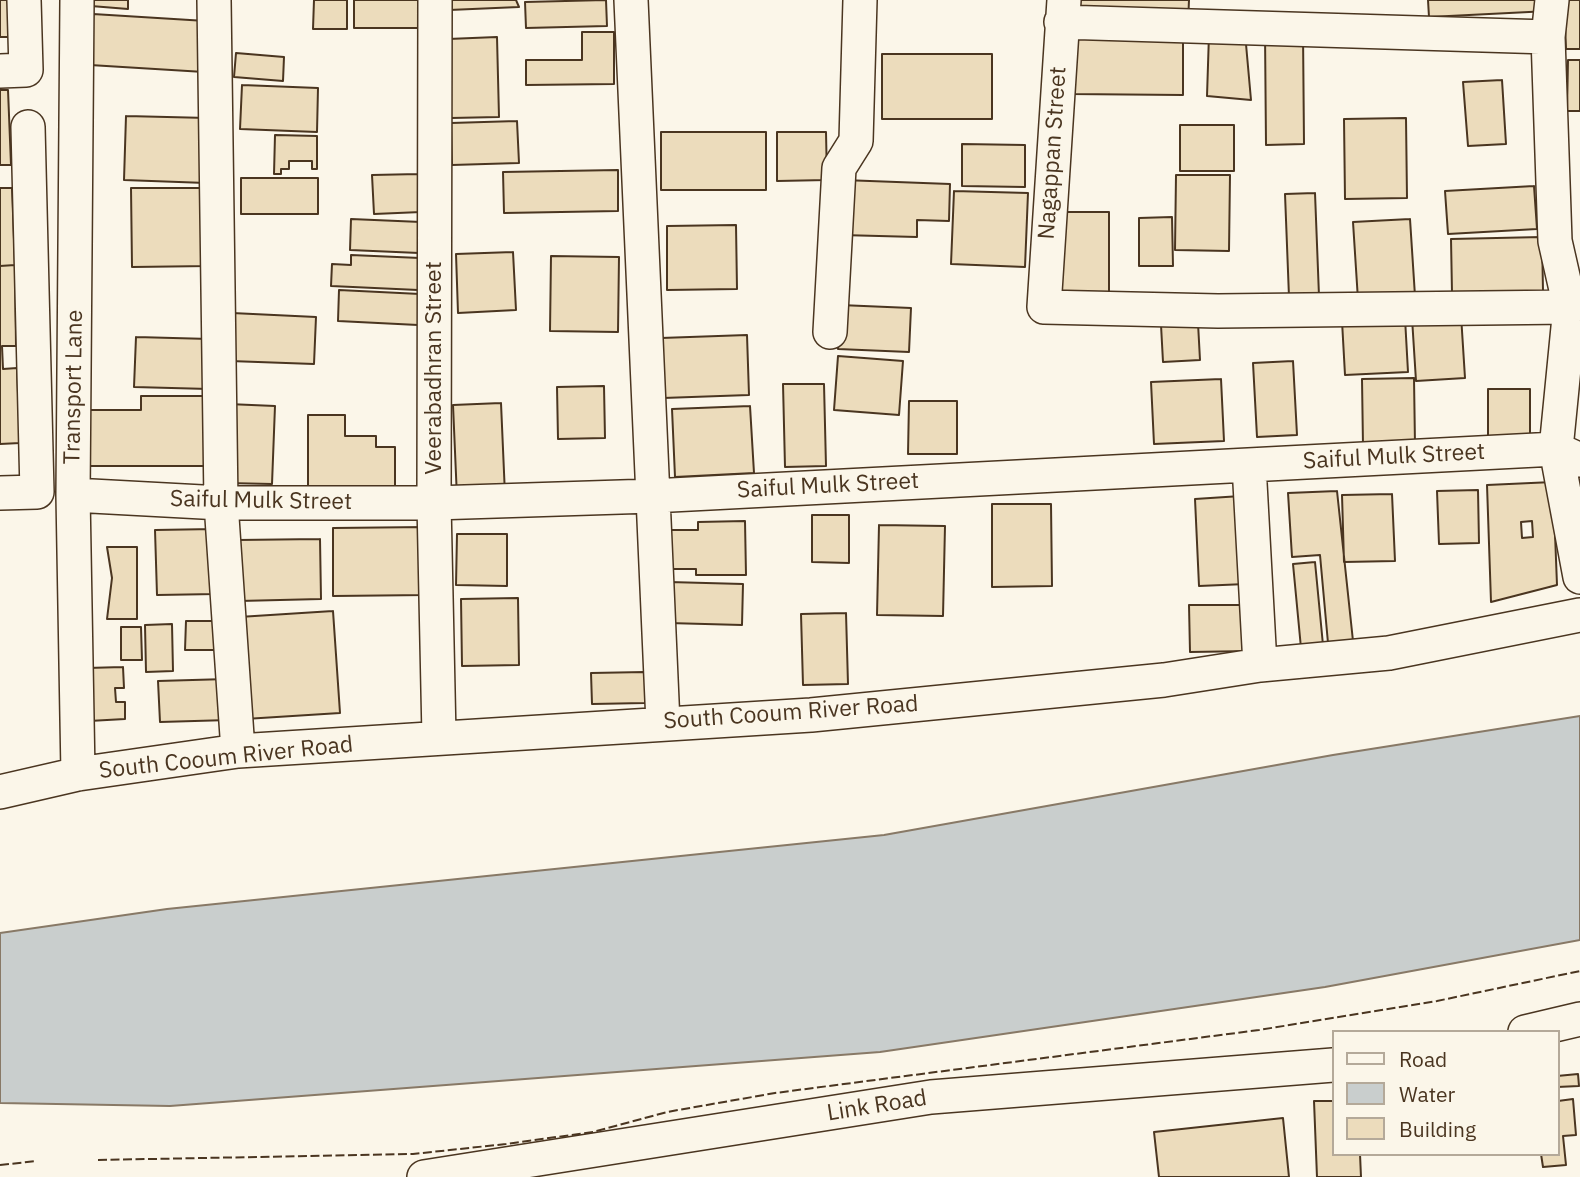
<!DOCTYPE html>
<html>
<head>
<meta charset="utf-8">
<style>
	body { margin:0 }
	#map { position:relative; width:1580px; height:1177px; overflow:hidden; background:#fbf6e9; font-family:"IBM Plex Sans",sans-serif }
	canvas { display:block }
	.legend { position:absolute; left:1332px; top:1030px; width:228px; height:126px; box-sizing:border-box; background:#fbf6e9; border:2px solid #b4a999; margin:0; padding:9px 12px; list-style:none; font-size:21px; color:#4a3520 }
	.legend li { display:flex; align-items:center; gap:14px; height:35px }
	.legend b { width:35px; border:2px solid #b4a999 }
</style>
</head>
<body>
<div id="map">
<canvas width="1580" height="1177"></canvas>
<ul class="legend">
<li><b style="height:9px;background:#fbf6e9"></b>Road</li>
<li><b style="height:19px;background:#c9cecd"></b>Water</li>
<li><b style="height:19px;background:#ecdcbc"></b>Building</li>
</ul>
</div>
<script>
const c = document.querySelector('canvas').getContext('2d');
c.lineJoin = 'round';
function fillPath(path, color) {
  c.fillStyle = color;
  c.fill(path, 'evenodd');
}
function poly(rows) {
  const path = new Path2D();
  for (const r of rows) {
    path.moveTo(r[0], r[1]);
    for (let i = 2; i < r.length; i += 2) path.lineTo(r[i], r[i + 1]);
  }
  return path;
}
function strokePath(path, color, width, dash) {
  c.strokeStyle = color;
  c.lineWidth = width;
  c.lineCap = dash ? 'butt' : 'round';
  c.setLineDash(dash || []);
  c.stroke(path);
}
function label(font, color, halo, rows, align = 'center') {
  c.font = font + ' "IBM Plex Sans",sans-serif';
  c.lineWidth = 5;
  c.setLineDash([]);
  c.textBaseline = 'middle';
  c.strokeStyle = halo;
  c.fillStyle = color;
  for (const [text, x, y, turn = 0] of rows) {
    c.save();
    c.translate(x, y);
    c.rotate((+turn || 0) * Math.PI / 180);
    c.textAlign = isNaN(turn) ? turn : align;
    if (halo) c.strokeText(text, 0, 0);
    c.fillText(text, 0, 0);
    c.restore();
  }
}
const water = poly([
	[1580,716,1580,940,1325,987,880,1052,170,1106,0,1103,0,933,167,909,884,835,1333,755,1580,716]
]);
fillPath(water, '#c9cecd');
strokePath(water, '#887966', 2);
const building = poly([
	[0,0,13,0,14,37,0,37,0,0],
	[92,0,128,0,128,9,91,6,92,0],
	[314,0,347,0,347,29,313,29,314,0],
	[354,0,420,0,420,28,354,28,354,0],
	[449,0,516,0,519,7,449,10,449,0],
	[606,0,607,26,526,28,525,2,606,0],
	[1075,0,1189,0,1188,24,1074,18,1075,0],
	[1428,0,1549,0,1549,11,1429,17,1428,0],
	[1564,0,1580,0,1580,49,1566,49,1564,0],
	[93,14,206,21,204,72,90,65,93,14],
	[582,32,614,32,614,84,526,85,526,60,582,60,582,32],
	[1303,32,1304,144,1266,145,1265,33,1303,32],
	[1070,33,1183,34,1183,95,1069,94,1070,33],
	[1245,33,1251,100,1207,96,1209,34,1245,33],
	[497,37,499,117,451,118,448,39,497,37],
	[236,53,284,57,283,81,234,77,236,53],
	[882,54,992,54,992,119,882,119,882,54],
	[1568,60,1580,60,1580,111,1567,111,1568,60],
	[1502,80,1506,144,1468,146,1463,82,1502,80],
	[242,85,318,88,317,132,240,129,242,85],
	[0,90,8,90,11,165,0,165,0,90],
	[126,116,208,118,206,183,124,180,126,116],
	[1406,118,1407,198,1345,199,1344,119,1406,118],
	[517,121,519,163,452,165,451,123,517,121],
	[1180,125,1234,125,1234,171,1180,171,1180,125],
	[661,132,766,132,766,190,661,190,661,132],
	[777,132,826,132,827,180,777,181,777,132],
	[275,135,317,136,317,169,312,169,312,161,289,161,289,169,281,169,281,174,274,174,275,135],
	[962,144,1025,145,1025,187,962,186,962,144],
	[618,170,618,211,504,213,503,172,618,170],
	[419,174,421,212,374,214,372,175,419,174],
	[1176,175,1230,175,1229,251,1175,250,1176,175],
	[241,178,318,178,318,214,241,214,241,178],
	[843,180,950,184,949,221,917,220,917,237,841,235,843,180],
	[1534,186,1537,229,1448,234,1445,191,1534,186],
	[0,188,12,188,15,265,0,266,0,188],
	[131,188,208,188,209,266,132,267,131,188],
	[954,191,1028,193,1025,267,951,264,954,191],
	[1315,193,1319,296,1289,297,1285,194,1315,193],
	[1057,212,1109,212,1109,299,1057,299,1057,212],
	[1172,217,1173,266,1139,266,1139,218,1172,217],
	[351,219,421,222,419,253,350,250,351,219],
	[1410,219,1415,296,1358,300,1353,222,1410,219],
	[736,225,737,289,667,290,667,226,736,225],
	[1542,237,1543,291,1452,293,1451,239,1542,237],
	[513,252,516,310,458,313,456,254,513,252],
	[351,255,420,258,418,290,331,286,332,264,351,265,351,255],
	[551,256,619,257,618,332,550,331,551,256],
	[15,265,16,346,2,346,3,369,17,368,20,443,0,444,0,266,15,265],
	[339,290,420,294,418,325,338,321,339,290],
	[840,305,911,308,909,352,838,349,840,305],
	[232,313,316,317,314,364,230,361,232,313],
	[1461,315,1465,378,1416,381,1412,318,1461,315],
	[1405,318,1408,372,1345,375,1342,321,1405,318],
	[1198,323,1200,360,1163,362,1161,325,1198,323],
	[747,335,749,395,663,398,661,338,747,335],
	[136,337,210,339,209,389,134,387,136,337],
	[838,356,903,361,899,415,834,410,838,356],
	[1293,361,1297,435,1257,437,1253,363,1293,361],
	[1414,378,1415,445,1363,446,1362,379,1414,378],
	[1221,379,1224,441,1154,444,1151,382,1221,379],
	[783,384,824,384,826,466,785,467,783,384],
	[604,386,605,438,558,439,557,387,604,386],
	[1488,389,1530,389,1530,437,1488,437,1488,389],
	[141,396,210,396,210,466,80,466,80,410,141,410,141,396],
	[909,401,957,401,957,454,908,454,909,401],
	[501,403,505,495,457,498,453,405,501,403],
	[228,404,275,406,272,484,226,483,228,404],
	[750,406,754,473,675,477,672,409,750,406],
	[308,415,345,415,345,436,376,436,376,447,395,447,395,496,308,496,308,415],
	[1553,482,1557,585,1491,602,1487,485,1553,482],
	[1532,521,1533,537,1522,538,1521,522,1532,521],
	[1478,490,1479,543,1439,544,1437,491,1478,490],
	[1337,491,1353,641,1328,643,1320,555,1292,557,1288,493,1337,491],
	[1392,494,1395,561,1344,562,1342,495,1392,494],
	[1241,496,1246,584,1199,586,1195,499,1241,496],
	[992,504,1051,504,1052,586,992,587,992,504],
	[812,515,849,515,849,563,812,562,812,515],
	[745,521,746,575,696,575,696,569,670,569,669,530,698,530,698,522,745,521],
	[879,525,945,526,943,616,877,615,879,525],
	[427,527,427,595,333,596,333,528,427,527],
	[214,529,216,594,157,595,155,530,214,529],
	[457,534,507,534,507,586,456,585,457,534],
	[320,539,321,599,239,601,238,540,320,539],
	[107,547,137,547,137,619,107,619,112,578,107,547],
	[1315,562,1323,645,1301,648,1293,564,1315,562],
	[669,582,743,584,742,625,668,623,669,582],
	[518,598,519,665,462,666,461,599,518,598],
	[1189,605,1250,605,1251,651,1190,652,1189,605],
	[333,611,340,713,245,719,239,617,333,611],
	[846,613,848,684,803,685,801,614,846,613],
	[186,621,224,621,223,650,185,650,186,621],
	[172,624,173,671,146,672,145,625,172,624],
	[121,627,141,627,142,660,121,660,121,627],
	[123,667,124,688,115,688,116,702,125,702,125,719,89,721,87,668,123,667],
	[645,672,645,703,592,704,591,673,645,672],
	[227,679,229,720,160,722,158,681,227,679],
	[1578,1074,1579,1086,1557,1087,1557,1076,1578,1074],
	[1557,1093,1558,1101,1573,1099,1576,1135,1563,1136,1566,1165,1543,1167,1541,1154,1557,1154,1557,1093],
	[1314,1101,1333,1101,1333,1154,1360,1154,1361,1177,1317,1177,1314,1101],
	[1283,1118,1289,1177,1159,1177,1154,1132,1283,1118]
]);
fillPath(building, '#ecdcbc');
strokePath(building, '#4a3520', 2);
const minor = poly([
	[77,0,73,495,78,774],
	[214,0,221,503,238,751],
	[435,0,434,503,439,737],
	[631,0,663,723],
	[1064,0,1044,307,1218,311,1570,307],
	[1552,0,1548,37,1555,241,1570,307,1556,449,1580,577],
	[1061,22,1548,37],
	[0,71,26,70,24,0],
	[830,332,839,168,856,141,860,0],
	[1249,465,1260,665],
	[0,493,37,492,28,127],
	[73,495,221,503,434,503,652,496,1556,449,1580,460],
	[0,792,78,774,238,751,811,715,1164,680,1260,665,1389,653,1580,615],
	[1525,1032,1580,1019],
	[424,1177,931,1097,1333,1065]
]);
strokePath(minor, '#4a3520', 36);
strokePath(minor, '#fbf6e9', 33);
strokePath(poly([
	[98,1160,413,1154,506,1144,593,1132,667,1112,775,1093,1259,1030,1437,1001,1580,971],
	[0,1165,37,1161]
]), '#4a3520', 2, [9, 3.5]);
label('23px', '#4a3520', '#fbf6e9', [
	["Nagappan Street",1053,153,-86],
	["Veerabadhran Street",434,368,-90],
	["Transport Lane",74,387,-89],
	["Saiful Mulk Street",1394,457,-3],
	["Saiful Mulk Street",828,486,-3],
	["Saiful Mulk Street",261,501,1],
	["South Cooum River Road",791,713,-4],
	["South Cooum River Road",226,758,-6],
	["Link Road",877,1106,-9]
]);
</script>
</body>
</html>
